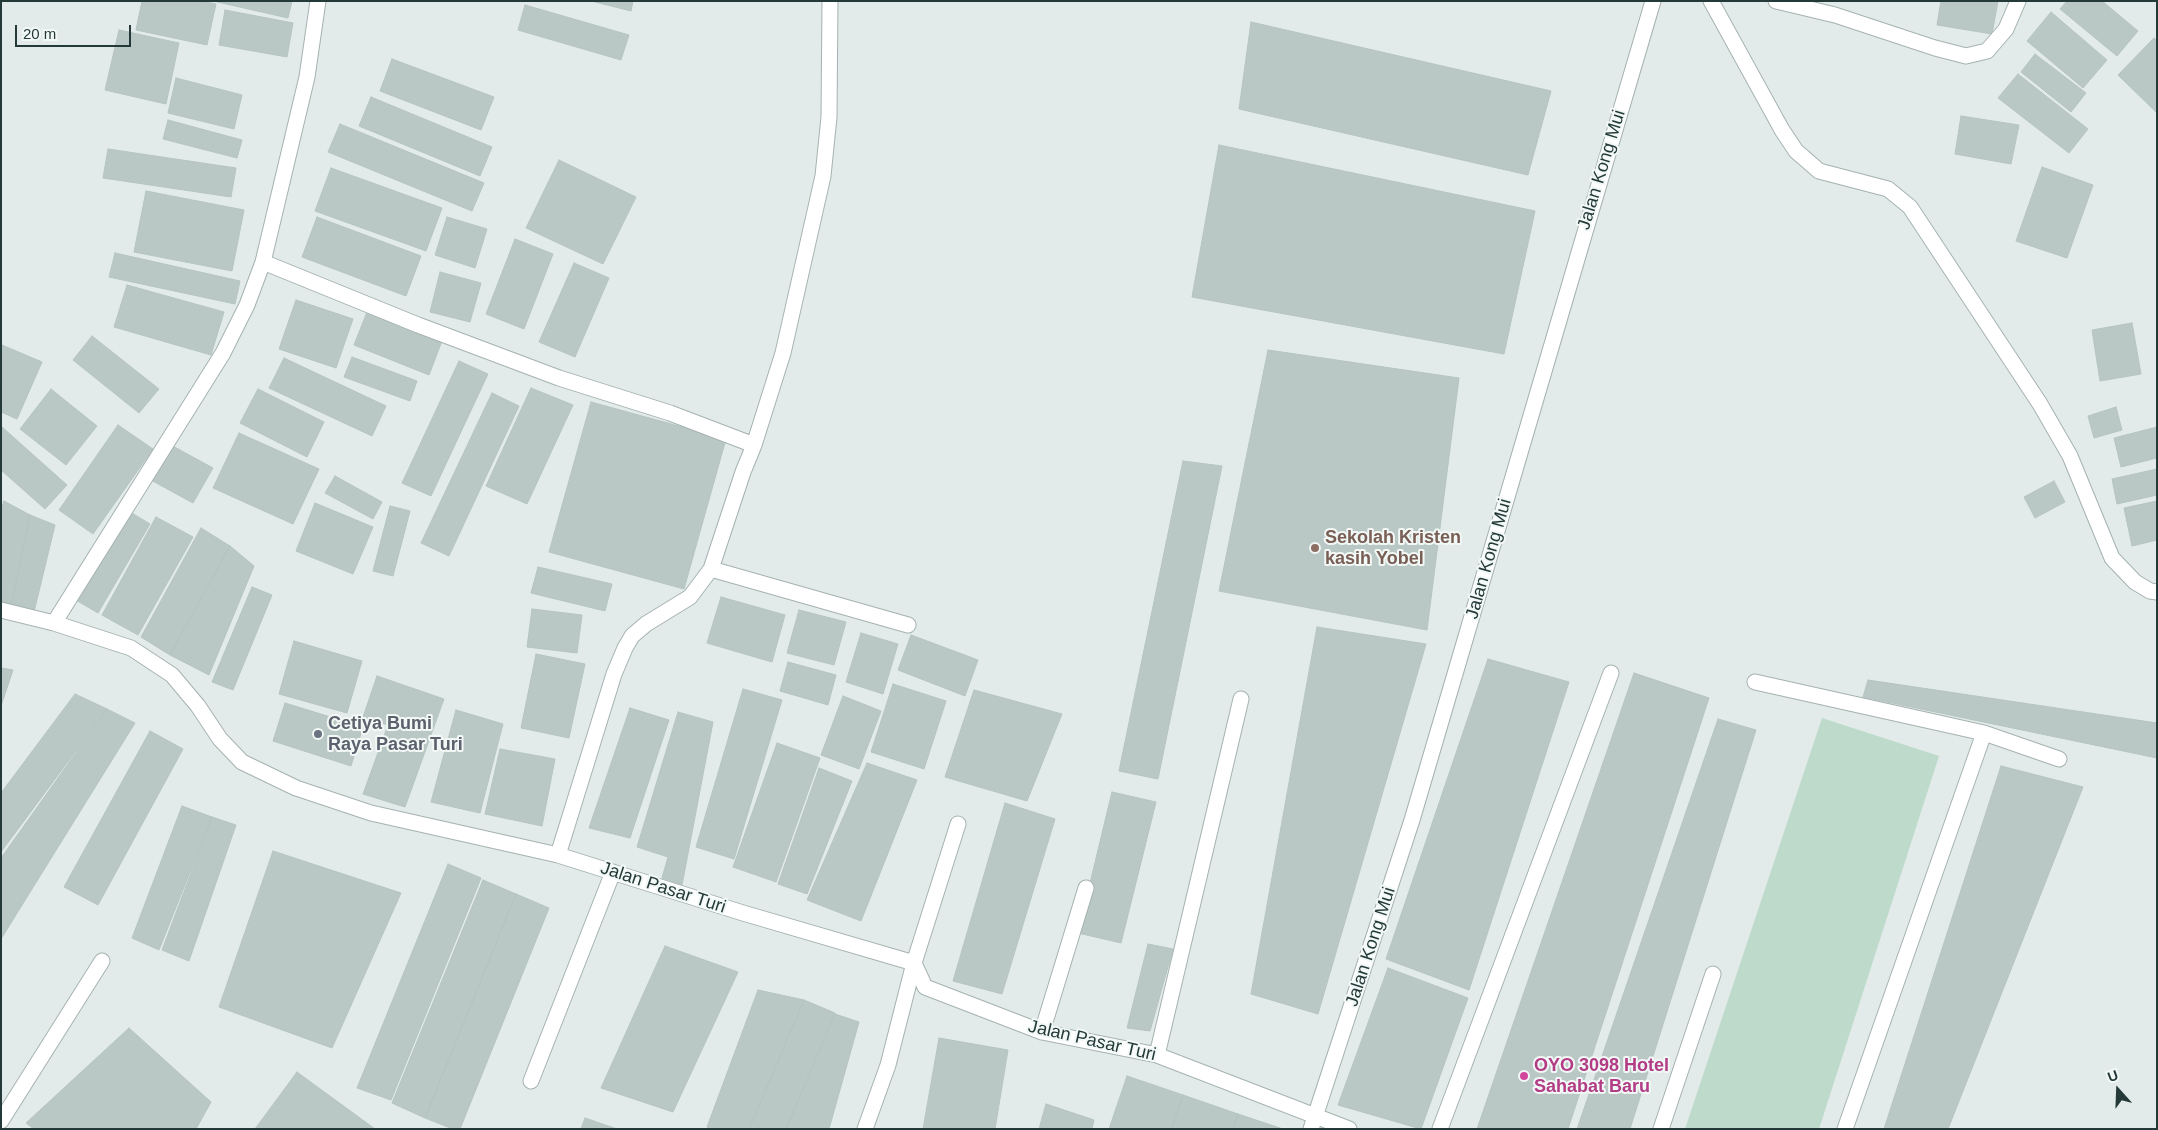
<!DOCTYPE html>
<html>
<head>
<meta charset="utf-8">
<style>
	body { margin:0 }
	#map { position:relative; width:2158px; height:1130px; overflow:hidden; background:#e2ebe9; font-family:Helvetica,sans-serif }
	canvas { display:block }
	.frame { position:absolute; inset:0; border:2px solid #233a39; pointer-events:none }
	.north { position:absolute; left:2093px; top:1065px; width:50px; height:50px; -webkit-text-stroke:4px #f2f8f6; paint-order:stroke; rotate:340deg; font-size:14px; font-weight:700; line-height:20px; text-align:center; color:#233a39 }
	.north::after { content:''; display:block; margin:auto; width:18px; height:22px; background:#233a39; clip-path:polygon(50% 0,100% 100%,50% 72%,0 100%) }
	.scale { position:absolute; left:15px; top:25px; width:116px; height:22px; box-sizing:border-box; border:2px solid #233a39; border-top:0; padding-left:6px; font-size:15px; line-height:18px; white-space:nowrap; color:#233a39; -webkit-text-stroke:4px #f2f8f6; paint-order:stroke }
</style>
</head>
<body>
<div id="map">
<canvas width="2158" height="1130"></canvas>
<div class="frame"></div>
<div class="north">U</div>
<div class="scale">20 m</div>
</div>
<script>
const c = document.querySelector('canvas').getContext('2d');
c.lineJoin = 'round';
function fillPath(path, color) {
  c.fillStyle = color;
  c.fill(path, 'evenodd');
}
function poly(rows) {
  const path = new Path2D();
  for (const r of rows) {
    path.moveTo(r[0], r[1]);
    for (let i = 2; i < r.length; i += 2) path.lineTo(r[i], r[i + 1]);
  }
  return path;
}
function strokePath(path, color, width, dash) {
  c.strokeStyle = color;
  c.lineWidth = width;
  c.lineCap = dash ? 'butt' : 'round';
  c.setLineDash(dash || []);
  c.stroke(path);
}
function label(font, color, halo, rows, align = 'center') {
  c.font = font + ' Helvetica,sans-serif';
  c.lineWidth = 4;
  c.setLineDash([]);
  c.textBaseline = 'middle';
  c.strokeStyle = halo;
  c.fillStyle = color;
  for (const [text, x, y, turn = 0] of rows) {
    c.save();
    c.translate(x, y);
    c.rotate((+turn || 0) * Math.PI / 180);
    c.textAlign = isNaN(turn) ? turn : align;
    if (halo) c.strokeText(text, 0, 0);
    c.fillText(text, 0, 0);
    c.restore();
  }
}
fillPath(poly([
	[1822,718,1939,756,1819,1129,1685,1129]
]), '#bddacb');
const building = poly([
	[142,1,201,1,216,4,207,45,136,30,142,1],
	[213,1,292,1,288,18,213,1],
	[591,1,633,1,631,11,591,1],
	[1941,1,1998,1,1992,34,1937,25,1941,1],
	[2067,1,2102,1,2138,31,2117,56,2060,9,2067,1],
	[525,5,629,35,621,60,518,30,525,5],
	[225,10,293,23,287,57,219,45,225,10],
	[2051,12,2107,60,2083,88,2027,41,2051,12],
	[1251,22,1551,91,1528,175,1239,109,1251,22],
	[119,30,179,43,166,104,105,90,119,30],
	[2154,38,2157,41,2157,113,2118,75,2154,38],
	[2035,54,2086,93,2071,112,2021,72,2035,54],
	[392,59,494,97,481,130,380,91,392,59],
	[2018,74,2088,129,2069,153,1998,98,2018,74],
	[176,78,242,95,234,129,168,113,176,78],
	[371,97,492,147,480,176,359,126,371,97],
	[1961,116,2019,125,2011,164,1955,154,1961,116],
	[168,120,242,140,237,158,163,139,168,120],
	[340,124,484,183,472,211,328,152,340,124],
	[1219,145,1535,211,1504,354,1192,297,1219,145],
	[108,149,236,168,231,197,103,178,108,149],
	[559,160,636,197,603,264,526,228,559,160],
	[2042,167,2093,185,2067,258,2016,241,2042,167],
	[331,168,442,208,426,251,315,211,331,168],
	[146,191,244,210,232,271,134,252,146,191],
	[317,217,421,256,406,296,302,257,317,217],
	[447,217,487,229,475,268,435,255,447,217],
	[515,239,553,254,524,329,486,314,515,239],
	[115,253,240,281,235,304,109,277,115,253],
	[574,263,609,278,575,357,539,342,574,263],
	[440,272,481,283,470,322,430,312,440,272],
	[127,285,224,312,211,355,114,327,127,285],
	[296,300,353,319,336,368,279,349,296,300],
	[367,312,442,341,429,375,354,345,367,312],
	[2132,323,2141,374,2100,381,2092,330,2132,323],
	[92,336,159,389,139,413,73,360,92,336],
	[2,345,42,362,17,419,1,412,2,345],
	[1268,350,1459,378,1427,630,1219,591,1268,350],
	[352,357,417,381,410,401,344,377,352,357],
	[284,358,386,406,372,436,269,388,284,358],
	[459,361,488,374,431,496,402,483,459,361],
	[531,388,573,405,527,504,486,486,531,388],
	[51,389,97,426,66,465,20,429,51,389],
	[258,389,324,422,307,457,240,423,258,389],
	[492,393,519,406,449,556,421,543,492,393],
	[591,402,726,439,684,589,549,552,591,402],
	[2116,407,2122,430,2094,438,2088,416,2116,407],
	[118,425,153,449,93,534,59,510,118,425],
	[2,427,67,485,45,509,1,470,2,427],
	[2157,427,2157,458,2121,467,2114,438,2157,427],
	[239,433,319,469,293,524,213,488,239,433],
	[169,444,213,468,193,503,149,479,169,444],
	[1183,461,1222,466,1158,779,1119,771,1183,461],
	[2157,469,2157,495,2117,504,2112,479,2157,469],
	[335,476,382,502,373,519,325,493,335,476],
	[2054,481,2065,502,2035,518,2024,497,2054,481],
	[4,501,30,515,11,606,1,602,1,509,4,501],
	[2157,501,2157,540,2132,546,2124,508,2157,501],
	[315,503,373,527,353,574,296,551,315,503],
	[390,506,410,511,393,576,373,571,390,506],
	[127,510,150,524,98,613,74,599,127,510],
	[30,515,55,525,34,612,11,606,30,515],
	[156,517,193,537,138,635,102,615,156,517],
	[201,528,230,546,170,655,141,637,201,528],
	[230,546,254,566,209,675,170,655,230,546],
	[538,567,612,584,605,611,531,593,538,567],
	[252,587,272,595,233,690,212,682,252,587],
	[721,597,785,615,772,662,707,643,721,597],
	[532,609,582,615,577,653,527,647,532,609],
	[799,610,846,622,834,665,787,653,799,610],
	[1317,627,1426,644,1318,1014,1251,994,1317,627],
	[861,633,898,644,883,694,846,682,861,633],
	[911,635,978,660,965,696,898,670,911,635],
	[294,641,362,661,347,713,279,694,294,641],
	[536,654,585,664,569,738,521,728,536,654],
	[1488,659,1569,682,1469,990,1386,959,1488,659],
	[788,662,836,675,828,705,780,691,788,662],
	[1,668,13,670,1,706,1,668],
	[1634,673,1709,698,1568,1129,1477,1129,1634,673],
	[377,676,444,699,405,807,363,794,388,725,363,717,377,676],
	[1868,680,2157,723,2157,758,1863,697,1868,680],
	[893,684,946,701,924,769,871,752,893,684],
	[743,689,782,700,734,859,696,847,743,689],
	[974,690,1062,714,1027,801,945,777,974,690],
	[75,694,107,709,1,852,1,793,75,694],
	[843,696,881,711,859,769,821,755,843,696],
	[285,703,363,727,351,766,273,741,285,703],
	[630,708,669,720,630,838,589,828,630,708],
	[107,709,135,723,1,939,1,858,107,709],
	[456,710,503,724,480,813,431,802,456,710],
	[678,712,713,722,682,885,662,878,668,857,637,847,678,712],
	[1718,719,1756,730,1630,1129,1577,1129,1718,719],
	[150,731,183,749,98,905,64,887,150,731],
	[777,743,820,758,776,882,733,867,777,743],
	[500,749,555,759,542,826,485,814,500,749],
	[867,763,917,780,861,921,807,900,867,763],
	[2001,766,2083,787,1948,1129,1884,1129,2001,766],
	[819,768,852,781,807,894,778,884,819,768],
	[1112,792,1156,802,1121,943,1078,933,1112,792],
	[1005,803,1055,819,1002,994,953,981,1005,803],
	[182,806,212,817,159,950,132,938,182,806],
	[212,817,236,825,189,961,162,950,212,817],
	[273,851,401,893,332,1048,219,1007,273,851],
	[448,864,481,878,391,1100,357,1088,448,864],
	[483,880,516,894,425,1118,392,1103,483,880],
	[516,894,549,908,460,1129,453,1129,425,1118,516,894],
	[1148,944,1173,949,1150,1031,1127,1028,1148,944],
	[665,946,738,972,673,1112,601,1088,665,946],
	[1388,968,1468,998,1421,1129,1338,1105,1388,968],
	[758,990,804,1000,749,1129,711,1129,707,1127,758,990],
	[804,1000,835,1013,786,1129,749,1129,804,1000],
	[835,1014,859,1022,829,1129,786,1129,835,1014],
	[129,1028,211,1102,196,1129,34,1129,26,1123,129,1028],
	[939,1038,1008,1050,995,1129,923,1129,939,1038],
	[297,1072,375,1129,255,1129,297,1072],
	[1127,1076,1183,1095,1171,1129,1109,1129,1127,1076],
	[1183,1095,1238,1114,1233,1129,1171,1129,1183,1095],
	[1046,1104,1094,1120,1092,1129,1039,1129,1046,1104],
	[1238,1114,1283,1129,1233,1129,1238,1114],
	[585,1118,617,1129,581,1129,585,1118]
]);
fillPath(building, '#bac8c5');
strokePath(building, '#b5c4c1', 1);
const minor = poly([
	[1711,1,1782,130,1796,151,1819,171,1888,189,1910,207,2040,404,2070,456,2112,558,2135,582,2150,591,2157,592],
	[1776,1,1835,15,1935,48,1966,56,1987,51,2006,29,2018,1],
	[263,262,418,325,559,378,670,413,754,445,743,472,711,569,690,597,646,624,632,636,625,648,614,674,558,855],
	[754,445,783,353,823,176,829,117,830,1],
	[711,569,908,625],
	[1,610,54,623,131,648,172,675,198,706,220,739,242,762,296,788,371,813,558,855,743,913,914,963,925,987,1042,1032,1157,1055,1349,1129],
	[54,623,223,353,247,305,263,262,307,77,318,1],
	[1755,682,1984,733],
	[1042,1032,1086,888],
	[1157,1055,1241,699],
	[531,1081,613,872],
	[1,1121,102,961],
	[865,1129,888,1065,914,963,958,824],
	[1311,1129,1412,820,1653,1],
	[1440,1129,1611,673],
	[1661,1129,1713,974],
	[1845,1129,1984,733,2059,759]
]);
strokePath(minor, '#a5b2b1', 17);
strokePath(minor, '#fff', 15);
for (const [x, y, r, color] of [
	[1315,548,5,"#8d6e63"],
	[318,734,5,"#6b7280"],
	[1524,1076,5,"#d1479c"]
]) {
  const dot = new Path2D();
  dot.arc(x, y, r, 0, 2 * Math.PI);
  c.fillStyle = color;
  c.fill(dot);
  strokePath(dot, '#f2f8f6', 2);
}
label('18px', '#233a39', '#f2f8f6', [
	["Jalan Kong Mui",1602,170,-73],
	["Jalan Kong Mui",1489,559,-74],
	["Jalan Pasar Turi",663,888,18],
	["Jalan Kong Mui",1371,947,-72],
	["Jalan Pasar Turi",1092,1041,13]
]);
label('bold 18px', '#785e54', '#f2f8f6', [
	["Sekolah Kristen",1325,538],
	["kasih Yobel",1325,559]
], 'left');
label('bold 18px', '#5b616d', '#f2f8f6', [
	["Cetiya Bumi",328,724],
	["Raya Pasar Turi",328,745]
], 'left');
label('bold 18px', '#b23c85', '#f2f8f6', [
	["OYO 3098 Hotel",1534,1066],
	["Sahabat Baru",1534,1087]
], 'left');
</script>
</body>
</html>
